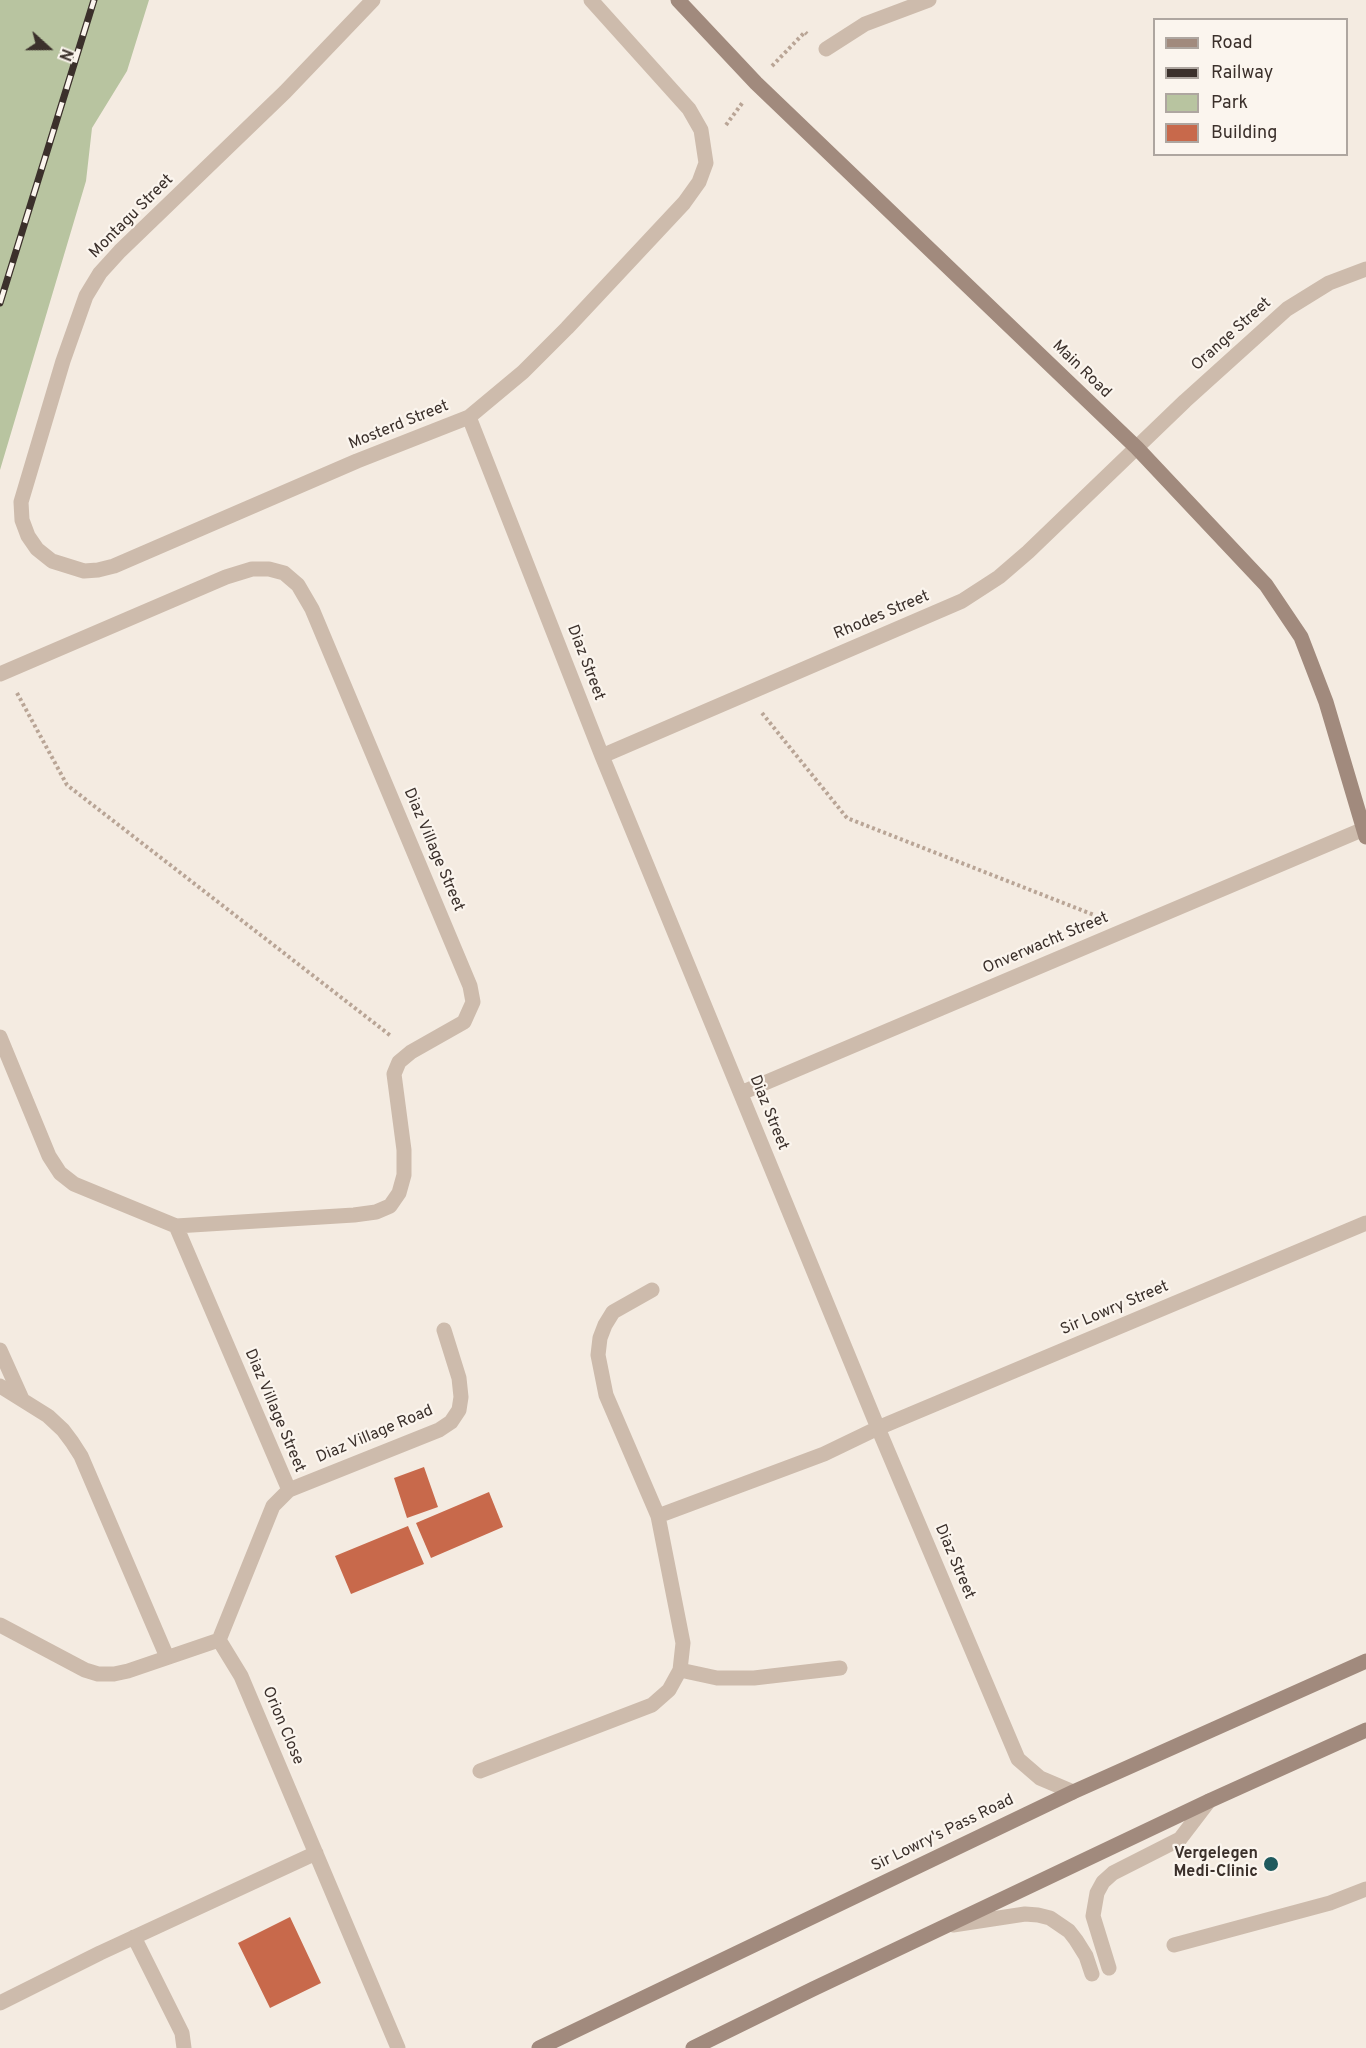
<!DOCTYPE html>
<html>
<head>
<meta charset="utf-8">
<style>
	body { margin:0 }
	#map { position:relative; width:1366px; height:2048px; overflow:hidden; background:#f4ebe1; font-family:Overpass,sans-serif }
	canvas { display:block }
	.legend { position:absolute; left:1153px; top:18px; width:195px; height:138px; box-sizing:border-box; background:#fbf5ee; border:2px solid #aea6a0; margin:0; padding:8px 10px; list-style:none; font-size:18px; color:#3b302b }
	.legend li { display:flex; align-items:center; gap:12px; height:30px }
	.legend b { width:30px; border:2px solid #aea6a0 }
	.north { position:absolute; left:18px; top:18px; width:60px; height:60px; -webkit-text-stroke:4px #fbf5ee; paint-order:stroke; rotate:111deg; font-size:16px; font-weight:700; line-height:24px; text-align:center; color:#3b302b }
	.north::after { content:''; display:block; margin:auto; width:21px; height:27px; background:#3b302b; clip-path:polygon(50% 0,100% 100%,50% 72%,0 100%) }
</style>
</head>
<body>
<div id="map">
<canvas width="1366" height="2048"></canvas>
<ul class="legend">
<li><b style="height:8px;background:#a18a7d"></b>Road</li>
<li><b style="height:8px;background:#3b302b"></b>Railway</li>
<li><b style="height:16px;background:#b8c4a0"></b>Park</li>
<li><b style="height:16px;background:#c8694b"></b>Building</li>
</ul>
<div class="north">N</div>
</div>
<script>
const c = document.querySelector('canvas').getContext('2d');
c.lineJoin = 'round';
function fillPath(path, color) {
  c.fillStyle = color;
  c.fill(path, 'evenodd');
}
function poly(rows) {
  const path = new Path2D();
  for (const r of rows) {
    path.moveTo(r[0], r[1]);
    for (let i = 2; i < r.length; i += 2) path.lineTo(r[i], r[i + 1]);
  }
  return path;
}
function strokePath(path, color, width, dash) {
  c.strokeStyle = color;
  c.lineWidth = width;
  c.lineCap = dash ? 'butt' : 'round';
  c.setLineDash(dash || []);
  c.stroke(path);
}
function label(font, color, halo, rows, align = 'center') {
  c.font = font + ' Overpass,sans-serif';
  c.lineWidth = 4.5;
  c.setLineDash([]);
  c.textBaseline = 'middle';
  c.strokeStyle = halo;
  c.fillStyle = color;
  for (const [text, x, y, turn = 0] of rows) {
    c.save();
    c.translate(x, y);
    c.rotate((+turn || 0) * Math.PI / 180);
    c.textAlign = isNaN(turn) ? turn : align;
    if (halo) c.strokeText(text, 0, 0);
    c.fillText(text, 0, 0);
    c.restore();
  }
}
fillPath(poly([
	[0,0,149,0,127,71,92,128,86,181,0,470]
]), '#b8c4a0');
fillPath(poly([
	[424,1467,438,1507,407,1518,394,1478],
	[489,1492,503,1527,431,1558,416,1523],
	[408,1526,424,1564,351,1594,335,1556],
	[290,1917,321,1983,270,2008,238,1943]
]), '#c8694b');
strokePath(poly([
	[772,66,805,32,807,34],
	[726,125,743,102],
	[17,693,67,785,391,1036],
	[762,713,847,818,1094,915]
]), '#b9a596', 4, [3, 3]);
strokePath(poly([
	[953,1925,1025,1914,1038,1915,1050,1918,1069,1931,1076,1940,1086,1956,1092,1974],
	[1174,1945,1330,1903,1366,1889],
	[1109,1968,1093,1916,1097,1893,1103,1882,1113,1873,1180,1839,1209,1801]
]), '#cdbbac', 15);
strokePath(poly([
	[373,0,285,92,120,251,100,273,86,296,63,361,21,502,22,520,28,536,37,549,52,561,84,571,98,570,114,566,357,461,469,417,523,372,567,328,684,203,699,182,706,163,701,130,689,109,591,0],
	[826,49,865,24,929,0],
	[469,417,602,756,878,1428,1018,1759,1040,1778,1073,1792],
	[0,674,226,577,252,569,269,569,284,573,298,585,312,609,470,986,473,1002,464,1022,411,1052,399,1062,394,1074,404,1150,404,1175,399,1193,390,1206,376,1212,354,1215,176,1226,74,1184,60,1173,49,1156,0,1037],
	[602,756,962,601,999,577,1028,552,1185,401,1287,309,1329,283,1366,269],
	[741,1093,1364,829],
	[176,1226,289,1490],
	[652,1290,613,1312,605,1325,600,1338,598,1355,606,1395,658,1516],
	[0,1350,22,1399],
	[0,1386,48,1416,63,1430,72,1442,81,1456,167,1657],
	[0,1625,85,1670,98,1674,114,1674,128,1671,219,1640,241,1676,398,2048],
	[219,1640,273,1506,289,1490,439,1430,451,1422,459,1410,461,1397,459,1378,444,1330],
	[680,1670,717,1678,754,1678,840,1668],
	[480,1771,652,1705,669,1690,680,1670,683,1643,658,1516,824,1454,878,1428,1366,1223],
	[134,1937,182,2033,184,2048],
	[0,2003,100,1953,316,1853]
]), '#cdbbac', 15);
strokePath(poly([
	[678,0,756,83,1137,448,1266,585,1301,637,1326,702,1366,837],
	[539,2048,1073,1792,1366,1661],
	[693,2048,813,1989,1209,1801,1366,1730]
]), '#a18a7d', 15);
const rail = poly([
	[0,303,94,0]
]);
strokePath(rail, '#3b302b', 7);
strokePath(rail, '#fbf5ee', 4.5, [14]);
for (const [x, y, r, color] of [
	[1271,1864,8,"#1f5a5e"]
]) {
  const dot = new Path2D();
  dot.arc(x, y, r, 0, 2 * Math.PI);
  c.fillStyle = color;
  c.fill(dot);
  strokePath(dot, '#fbf5ee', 2);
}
label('16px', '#3b302b', '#fbf5ee', [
	["Montagu Street",132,217,-45],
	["Orange Street",1232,335,-42],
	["Main Road",1081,370,44],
	["Mosterd Street",399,426,-22],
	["Rhodes Street",882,616,-23],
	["Diaz Street",585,663,69],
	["Diaz Village Street",433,850,67],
	["Onverwacht Street",1046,944,-23],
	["Diaz Street",768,1113,68],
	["Sir Lowry Street",1115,1309,-23],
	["Diaz Village Street",274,1411,67],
	["Diaz Village Road",375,1435,-23],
	["Diaz Street",954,1562,67],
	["Orion Close",282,1726,67],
	["Sir Lowry's Pass Road",943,1834,-26]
]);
label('bold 16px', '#3b302b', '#fbf5ee', [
	["Vergelegen",1258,1855],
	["Medi-Clinic",1258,1873]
], 'right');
</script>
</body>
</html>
